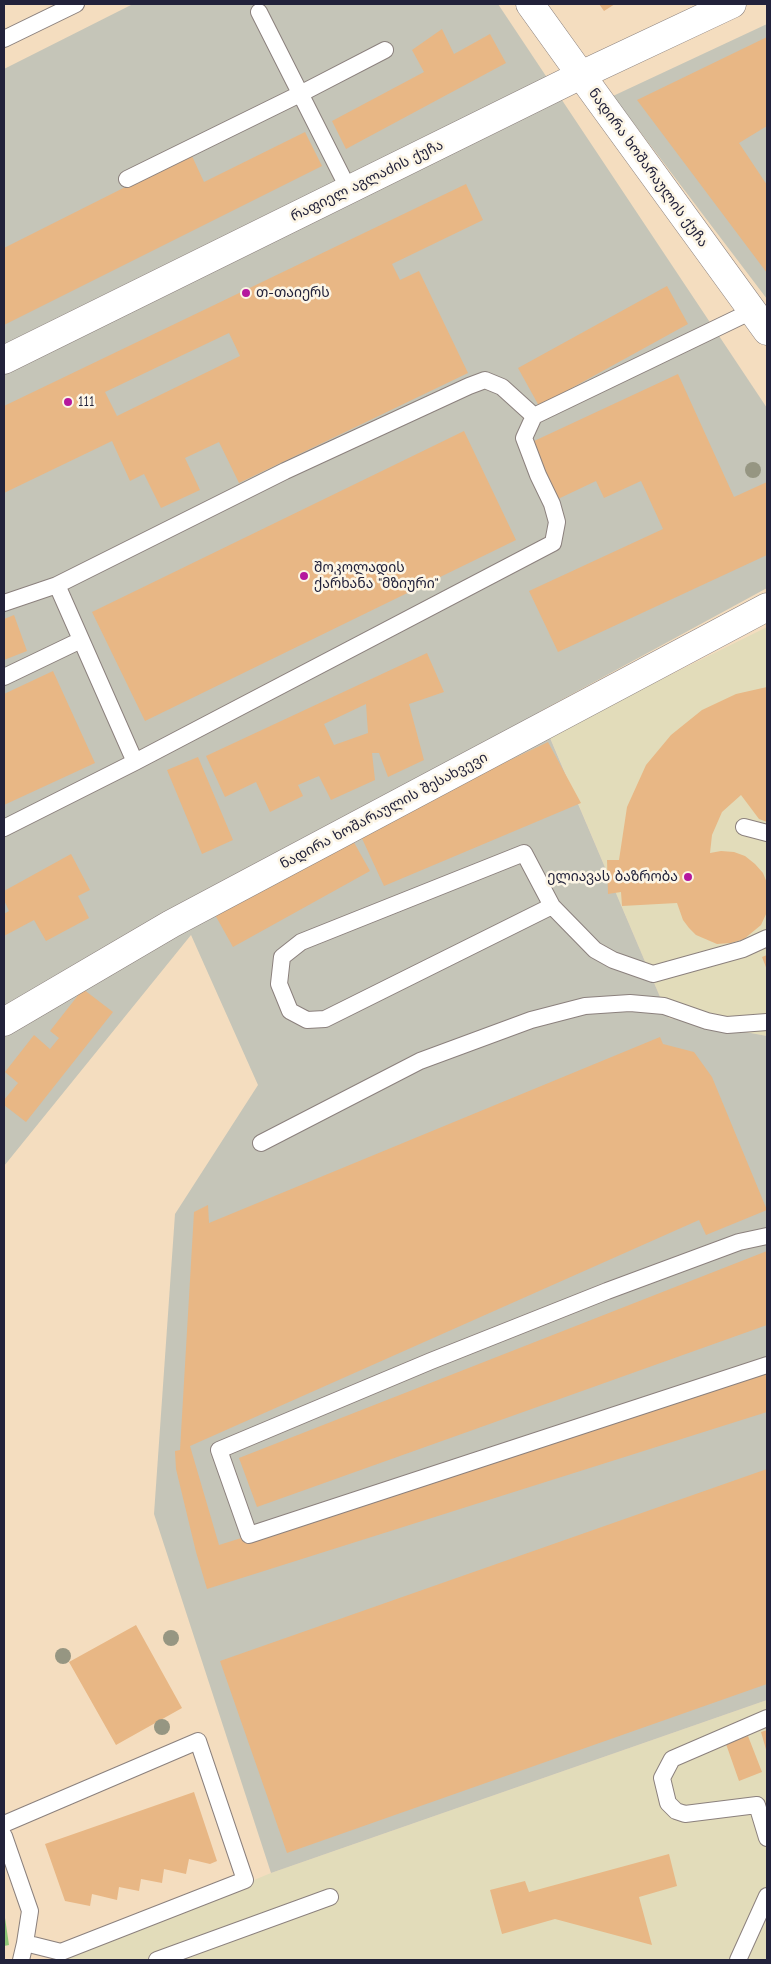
<!DOCTYPE html>
<html>
<head>
<meta charset="utf-8">
<style>
	body { margin:0 }
	#map { position:relative; width:771px; height:1964px; overflow:hidden; background:#f4ddbf; font-family:"Comic Neue",sans-serif }
	canvas { display:block }
	.frame { position:absolute; inset:0; border:5px solid #22223b; pointer-events:none }
</style>
</head>
<body>
<div id="map">
<canvas width="771" height="1964"></canvas>
<div class="frame"></div>
</div>
<script>
const c = document.querySelector('canvas').getContext('2d');
c.lineJoin = 'round';
function fillPath(path, color) {
  c.fillStyle = color;
  c.fill(path, 'evenodd');
}
function poly(rows) {
  const path = new Path2D();
  for (const r of rows) {
    path.moveTo(r[0], r[1]);
    for (let i = 2; i < r.length; i += 2) path.lineTo(r[i], r[i + 1]);
  }
  return path;
}
function strokePath(path, color, width, dash) {
  c.strokeStyle = color;
  c.lineWidth = width;
  c.lineCap = dash ? 'butt' : 'round';
  c.setLineDash(dash || []);
  c.stroke(path);
}
function label(font, color, halo, rows, align = 'center') {
  c.font = font + ' "Comic Neue","Noto Sans Georgian",sans-serif';
  c.lineWidth = 5;
  c.setLineDash([]);
  c.textBaseline = 'middle';
  c.strokeStyle = halo;
  c.fillStyle = color;
  for (const [text, x, y, turn = 0] of rows) {
    c.save();
    c.translate(x, y);
    c.rotate((+turn || 0) * Math.PI / 180);
    c.textAlign = isNaN(turn) ? turn : align;
    if (halo) c.strokeText(text, 0, 0);
    c.fillText(text, 0, 0);
    c.restore();
  }
}
fillPath(poly([
	[767,627,767,1036,669,1018,549,735],
	[767,1700,767,1960,60,1960,271,1873]
]), '#e2dcba');
fillPath(poly([
	[133,4,498,4,767,408,767,588,539,712,669,1018,767,1036,767,1700,271,1873,154,1514,175,1214,258,1085,191,935,4,1166,4,69],
	[767,24,767,299,613,96]
]), '#c5c5b8');
fillPath(poly([
	[4,1911,9,1945,4,1946]
]), '#92c779');
fillPath(poly([
	[599,4,615,4,604,11],
	[442,29,454,54,490,34,506,63,346,149,332,121,424,72,412,50],
	[767,37,767,126,739,143,767,185,767,273,637,100],
	[305,132,322,166,4,325,4,248,191,154,204,182],
	[466,184,483,220,392,264,400,280,419,271,468,373,239,483,219,442,185,458,200,490,161,508,144,474,130,481,112,441,4,493,4,406],
	[229,333,240,356,117,416,105,392],
	[667,286,688,324,539,406,518,368],
	[678,374,734,497,767,482,767,555,558,652,529,591,663,529,641,481,604,498,596,481,558,499,532,442],
	[464,431,516,540,145,721,92,612],
	[14,615,27,651,4,660,4,619],
	[427,653,444,692,409,704,424,760,388,777,379,753,372,753,375,780,331,800,319,776,298,785,303,796,270,812,256,782,225,797,206,756],
	[366,704,368,733,334,745,324,724],
	[53,671,95,763,4,805,4,694],
	[767,687,767,822,759,819,741,795,722,812,712,835,710,853,721,851,734,852,745,856,755,864,763,873,767,883,767,912,761,925,744,939,731,943,717,944,696,935,689,928,683,920,677,903,622,906,621,892,608,894,607,860,619,860,627,807,646,765,671,735,702,710,736,694],
	[548,742,581,803,384,886,359,832],
	[198,757,233,840,202,854,167,770],
	[351,837,370,871,233,947,214,913],
	[71,854,90,890,78,896,89,918,46,941,34,920,4,936,4,914,9,911,4,900,4,891],
	[767,955,767,970,762,957],
	[83,989,113,1012,26,1122,4,1105,4,1100,18,1083,5,1072,34,1035,50,1049,59,1038,50,1031],
	[660,1037,663,1044,694,1052,712,1077,767,1210,706,1235,699,1220,190,1446,219,1545,767,1373,767,1412,207,1589,196,1552,176,1469,175,1451,180,1450,194,1212,208,1205,209,1223],
	[767,1251,767,1325,257,1507,239,1458],
	[767,1469,767,1684,287,1853,220,1661],
	[136,1625,182,1708,116,1745,69,1662],
	[767,1730,767,1753,761,1732],
	[748,1736,762,1772,739,1781,726,1744],
	[194,1792,217,1861,210,1864,189,1859,186,1874,164,1869,162,1883,141,1879,139,1891,119,1887,117,1900,92,1894,90,1906,65,1901,45,1844],
	[669,1854,677,1886,639,1897,652,1945,555,1919,502,1934,490,1890,525,1881,529,1892]
]), '#e8b785');
const lane = poly([
	[259,12,349,190],
	[4,39,76,4],
	[127,179,300,94,385,50],
	[57,585,285,471,469,386,485,380,502,387,534,416,752,311],
	[4,603,57,585,135,762],
	[4,677,81,640],
	[744,827,767,833],
	[4,828,135,762,553,543,557,522,552,504,538,475,524,438,534,416],
	[552,906,325,1019,307,1020,290,1011,279,984,282,957,301,942,524,853,552,906,595,950,613,960,653,974,743,949,767,938],
	[261,1143,420,1061,531,1020,585,1006,630,1003,664,1006,707,1021,727,1025,767,1022],
	[767,1236,739,1242,607,1291,431,1361,219,1450,249,1535,767,1365],
	[767,1718,672,1759,662,1778,668,1803,676,1811,685,1814,757,1805,767,1838],
	[4,1824,198,1741,245,1880,61,1952,25,1943,30,1911,4,1836],
	[21,1960,25,1943],
	[157,1960,330,1897],
	[738,1960,767,1896]
]);
const street = poly([
	[530,4,581,75],
	[4,1022,171,924,767,607]
]);
const secondary = poly([
	[581,75,767,331],
	[4,360,581,75,732,4]
]);
strokePath(lane, '#8b807d', 18);
strokePath(street, '#8b807d', 29);
strokePath(secondary, '#8b807d', 29);
strokePath(lane, '#fff', 16);
strokePath(street, '#fff', 28);
strokePath(secondary, '#fff', 28);
c.fillStyle = '#969682';
for (const [x, y] of [
	[753,470],
	[171,1638],
	[63,1656],
	[162,1727]
]) {
  c.beginPath();
  c.arc(x, y, 8, 0, 2 * Math.PI);
  c.fill();
}
for (const [x, y, r, color] of [
	[246,293,5,"#b5179e"],
	[68,402,5,"#b5179e"],
	[304,576,5,"#b5179e"],
	[688,877,5,"#b5179e"]
]) {
  const dot = new Path2D();
  dot.arc(x, y, r, 0, 2 * Math.PI);
  c.fillStyle = color;
  c.fill(dot);
  strokePath(dot, '#fcf5e5', 2);
}
label('14px', '#22223b', '#fcf5e5', [
	["ნადირა ხოშარაულის ქუჩა",648,168,54],
	["რაფიელ აგლაძის ქუჩა",367,181,-26],
	["ნადირა ხოშარაულის შესახვევი",384,811,-28]
]);
label('14px', '#22223b', '#fcf5e5', [
	["თ-თაიერს",256,293],
	["111",78,402],
	["შოკოლადის",314,568],
	["ქარხანა \"მზიური\"",314,584],
	["ელიავას ბაზრობა",678,877,"right"]
], 'left');
</script>
</body>
</html>
